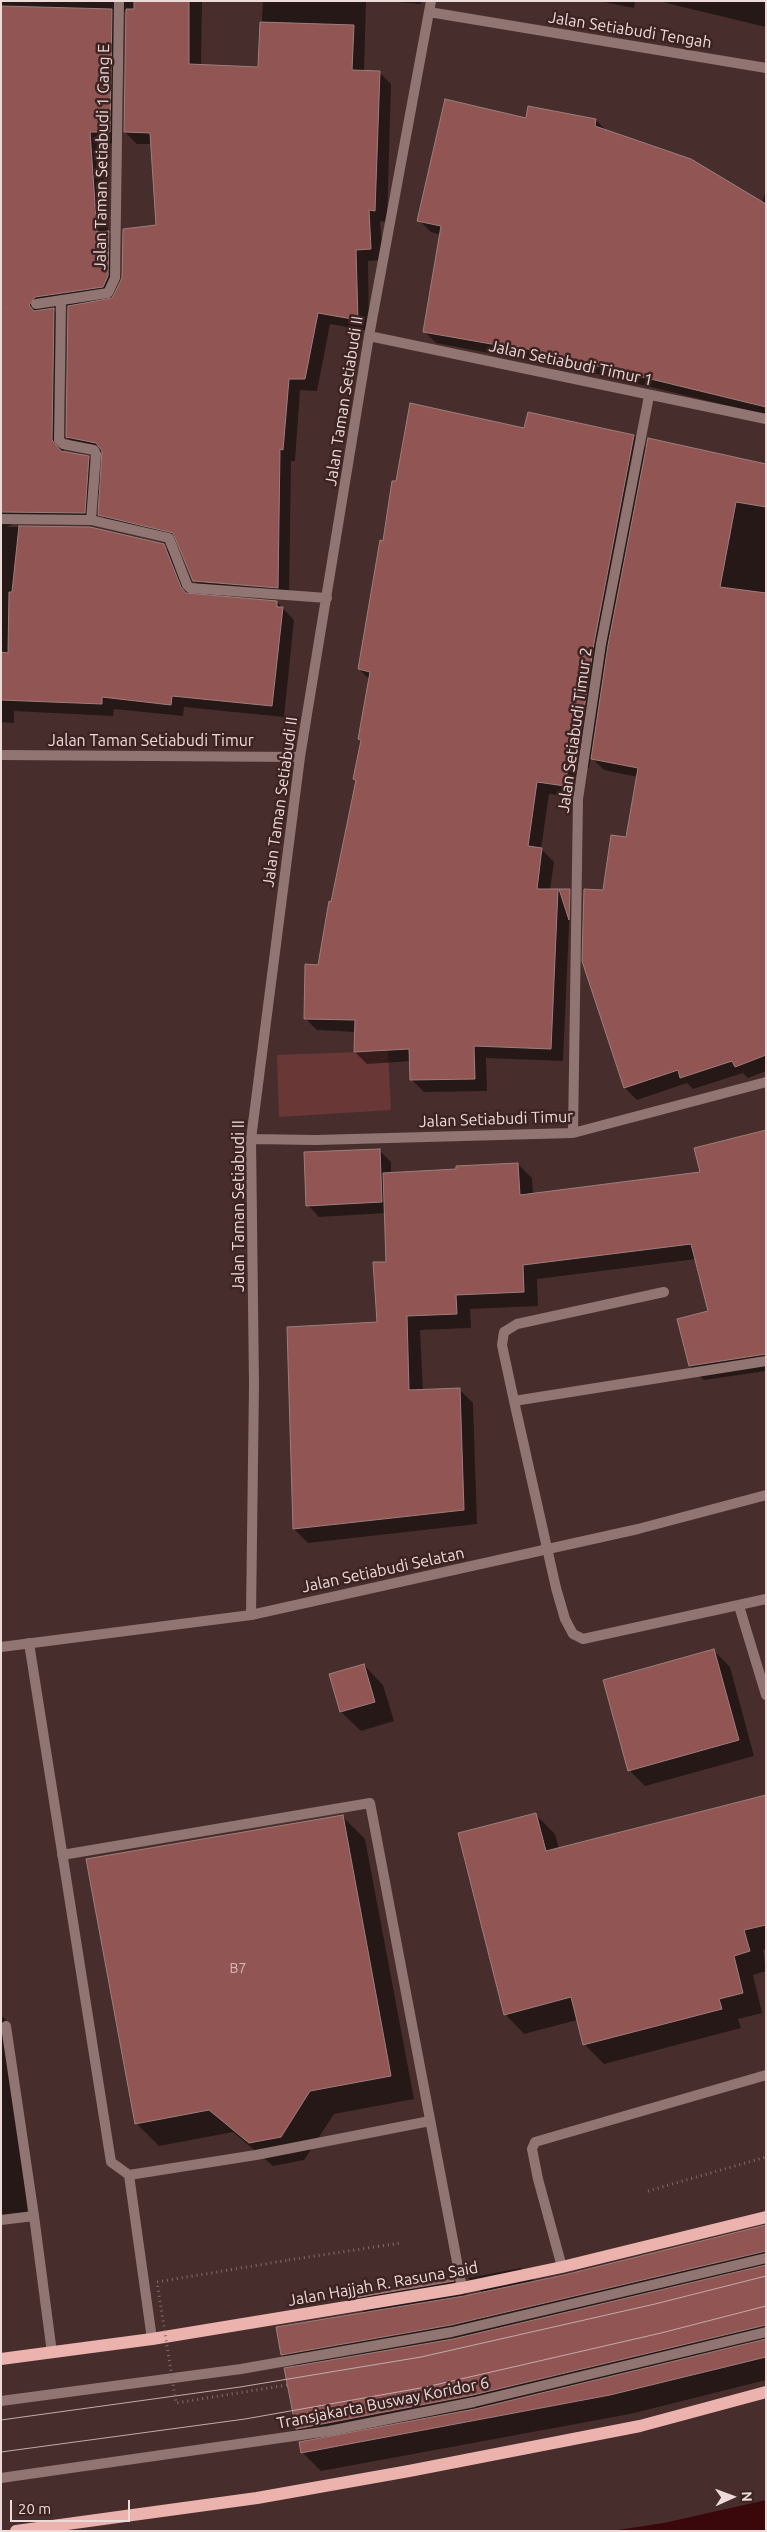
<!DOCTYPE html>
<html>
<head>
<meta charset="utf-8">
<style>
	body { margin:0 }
	#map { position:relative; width:767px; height:2532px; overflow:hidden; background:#472e2c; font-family:Ubuntu,sans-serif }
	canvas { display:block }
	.frame { position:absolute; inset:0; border:2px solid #eddbda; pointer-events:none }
	.north { position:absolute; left:707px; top:2472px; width:50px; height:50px; -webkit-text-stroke:4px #3d2423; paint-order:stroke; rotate:88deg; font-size:14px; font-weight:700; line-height:20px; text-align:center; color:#eddbda }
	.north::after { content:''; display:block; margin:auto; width:18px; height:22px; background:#eddbda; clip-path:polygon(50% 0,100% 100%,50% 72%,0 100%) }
	.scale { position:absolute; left:10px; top:2500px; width:120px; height:22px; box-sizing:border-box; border:2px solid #eddbda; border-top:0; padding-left:6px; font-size:15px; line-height:18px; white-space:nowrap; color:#eddbda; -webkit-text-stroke:4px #3d2423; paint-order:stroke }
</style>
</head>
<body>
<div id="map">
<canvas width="767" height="2532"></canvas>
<div class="frame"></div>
<div class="north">N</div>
<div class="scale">20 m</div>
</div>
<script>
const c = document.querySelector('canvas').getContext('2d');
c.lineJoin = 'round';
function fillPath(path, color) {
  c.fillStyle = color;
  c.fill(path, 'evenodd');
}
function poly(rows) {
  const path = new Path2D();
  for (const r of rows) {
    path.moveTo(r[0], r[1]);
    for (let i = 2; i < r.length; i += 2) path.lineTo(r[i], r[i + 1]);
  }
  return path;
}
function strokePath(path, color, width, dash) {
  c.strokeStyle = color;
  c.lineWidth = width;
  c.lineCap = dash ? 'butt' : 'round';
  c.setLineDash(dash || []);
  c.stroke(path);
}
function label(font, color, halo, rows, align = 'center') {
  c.font = font + ' Ubuntu,sans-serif';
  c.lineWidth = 5;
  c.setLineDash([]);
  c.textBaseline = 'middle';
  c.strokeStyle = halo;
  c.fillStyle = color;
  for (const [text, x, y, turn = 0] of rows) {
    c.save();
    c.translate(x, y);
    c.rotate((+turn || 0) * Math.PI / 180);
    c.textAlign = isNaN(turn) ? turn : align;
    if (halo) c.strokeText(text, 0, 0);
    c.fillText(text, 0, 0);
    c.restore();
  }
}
fillPath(poly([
	[388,1051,391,1110,279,1117,277,1055]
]), '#693836');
fillPath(poly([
	[766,2500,766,2531,611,2531,664,2523]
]), '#3a070a');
fillPath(poly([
	[1,1,202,1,201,66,259,68,263,1,366,1,364,72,379,72,391,84,387,222,380,221,383,260,368,261,369,331,330,324,317,391,300,390,295,461,291,461,289,599,206,593,194,581,178,542,112,526,100,514,101,495,98,495,96,524,13,524,7,527,90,528,163,545,175,557,190,595,277,602,294,620,284,717,184,707,183,716,114,709,113,716,14,711,14,723,1,722],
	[127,7,125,132,137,144,152,144,158,226,120,286,120,244,108,231,101,143,122,144,124,13],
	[69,305,67,437,79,449,103,454,102,471,88,457,64,452,65,321,52,308],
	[385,1,421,1,421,4],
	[598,1,635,1,634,8],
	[658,1,766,1,766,27],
	[527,119,596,120,608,132,762,203,766,190,766,415,527,357,526,360,436,343,424,331,441,235,431,232,419,220],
	[529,414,634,436,647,449,766,465,766,1071,748,1078,743,1073,693,1089,687,1083,637,1100,625,1088,605,891,627,838,638,777,604,770,591,757,589,768,581,767,577,797,549,794,541,849,554,862,550,890,557,890,570,902,563,1061,486,1058,487,1091,424,1092,412,1080,411,1061,367,1064,355,1052,356,1032,317,1030,305,1018,319,966,357,782,354,779,362,742,359,739,369,679,359,669,384,542,525,430],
	[766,1130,766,1371,704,1380,690,1366,710,1312,696,1259,537,1279,538,1306,470,1309,471,1328,420,1330,423,1391,459,1389,473,1403,477,1524,308,1543,294,1529,378,1324,388,1263,386,1213,319,1217,308,1205,379,1150,391,1162,391,1174,457,1171,518,1164,532,1178,533,1194,702,1173],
	[714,1651,730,1667,754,1756,645,1786,629,1770],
	[364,1665,383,1685,394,1721,361,1731,341,1712],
	[766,1796,766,1949,763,1950,766,1971,753,1975,762,2013,738,2019,741,2028,604,2064,584,2044,577,2020,524,2034,505,2014,536,1815,555,1834,559,1849],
	[342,1816,365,1839,414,2099,334,2114,304,2160,273,2166,233,2132,159,2146,136,2123],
	[1,2015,7,2021,28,2217,1,2220],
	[766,2227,766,2380,630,2414,321,2471,302,2452,310,2441,297,2428,296,2368,282,2354,365,2314,351,2299,453,2281,468,2296,483,2293,468,2278,521,2268,535,2282]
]), '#0007');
const building = poly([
	[134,1,189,1,189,64,258,67,260,22,354,25,352,70,380,71,375,211,369,210,371,249,356,250,358,320,318,313,305,379,289,379,283,450,280,449,278,588,193,581,173,533,98,515,102,451,96,443,66,437,68,306,112,298,122,278,123,229,156,225,150,133,124,132,126,9,134,9,134,1],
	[1,6,112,9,110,132,90,132,97,232,109,231,108,276,103,287,35,297,29,305,34,311,54,308,52,440,61,451,89,456,85,513,1,512,1,6],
	[445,99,526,118,528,106,596,119,595,126,691,159,766,204,766,407,515,346,514,348,423,332,441,226,417,221,445,99],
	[410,403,524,428,528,412,634,435,594,643,577,756,570,755,565,786,537,782,528,846,542,848,537,889,558,889,551,1049,474,1046,475,1079,410,1080,409,1049,354,1052,355,1020,304,1019,305,964,318,965,329,901,331,902,356,780,353,779,361,740,358,739,370,672,358,669,380,540,383,541,392,481,396,481,410,403],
	[648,438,766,464,766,507,736,502,720,587,766,593,766,1055,735,1067,732,1061,680,1078,678,1070,624,1088,582,961,584,889,603,890,611,835,626,837,638,768,591,759,608,645,648,438],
	[19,526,90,527,164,544,181,587,186,593,277,601,277,607,283,607,272,706,172,696,171,705,102,697,102,704,1,700,1,652,8,653,9,592,12,592,19,526],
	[559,889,570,889,569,920,559,889],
	[766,1130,766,1354,689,1366,677,1319,708,1311,691,1244,523,1265,524,1292,456,1295,457,1314,407,1316,409,1390,460,1388,464,1510,293,1529,287,1327,377,1322,373,1262,386,1262,383,1173,456,1169,456,1166,518,1163,520,1195,700,1172,694,1148,766,1130],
	[380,1149,382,1202,306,1206,304,1152,380,1149],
	[714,1649,739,1740,628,1771,603,1680,714,1649],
	[364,1664,375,1702,340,1712,329,1674,364,1664],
	[766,1795,766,1925,744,1930,750,1951,734,1956,743,1993,719,1999,722,2009,583,2045,571,1997,504,2015,458,1833,536,1813,546,1851,766,1795],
	[343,1815,391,2076,310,2091,281,2137,249,2143,209,2110,135,2124,86,1859,343,1815],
	[766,2225,766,2251,451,2325,281,2355,276,2327,464,2296,564,2275,766,2225],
	[766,2265,766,2325,473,2395,296,2429,284,2368,453,2339,766,2265],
	[453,2279,454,2281,348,2299,453,2279],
	[766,2339,766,2357,610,2395,301,2453,299,2442,475,2409,766,2339]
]);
fillPath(building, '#915653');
strokePath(building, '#9d7e7c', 1);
strokePath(poly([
	[1,308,11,307],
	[648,2191,766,2157],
	[289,2260,401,2243]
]), '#816b69', 3, [1, 4]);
strokePath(poly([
	[766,1361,514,1401,556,1588,565,1619,573,1634,583,1639,766,1599],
	[514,1401,502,1345,504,1332,517,1324,664,1292],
	[739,1606,766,1695],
	[29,1643,111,2162,129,2175,256,2155,430,2121],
	[62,1855,370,1803,462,2288],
	[6,2026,34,2216],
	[129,2175,152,2339],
	[1,2220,34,2216,52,2353],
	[562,2267,538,2179,532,2149,535,2142,766,2075],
	[1,2401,241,2369,452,2332,766,2258],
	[1,2478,329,2431,474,2402,766,2332]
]), '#917572', 10);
strokePath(poly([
	[429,12,766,68],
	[61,300,59,440,63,444,94,450,96,454,91,520],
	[36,304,108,293,115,278,119,1],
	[369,336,766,419],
	[1,519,91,520,169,538,187,585,190,588,327,598],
	[1,755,300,757],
	[573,1133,578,799,601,644,649,396],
	[251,1139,316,1140,573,1133,766,1082],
	[251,1615,254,1384,251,1139,300,757,369,336,431,1]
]), '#917572', 10);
strokePath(poly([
	[1,1647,251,1615,638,1529,766,1495]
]), '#917572', 10);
strokePath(poly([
	[1,2359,152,2339,462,2288,562,2267,766,2217],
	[16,2531,257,2498,409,2471,640,2426,766,2392]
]), '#ebb2ae', 12);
strokePath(poly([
	[1,2420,240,2387,421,2357,655,2304,766,2276],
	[1,2452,245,2419,426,2387,661,2333,766,2306]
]), '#c0acab', 1);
strokePath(poly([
	[287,2385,176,2403,157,2282,289,2260]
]), '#816b69', 3, [1, 4]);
label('14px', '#d6bab8', null, [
	["B7",238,1968]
]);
label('16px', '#eddbda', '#3d2423', [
	["Jalan Setiabudi Tengah",630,30,9],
	["Jalan Taman Setiabudi 1 Gang E",102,157,-89],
	["Jalan Setiabudi Timur 1",571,363,12],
	["Jalan Taman Setiabudi II",344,401,-81],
	["Jalan Setiabudi Timur 2",575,730,-82],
	["Jalan Taman Setiabudi Timur",151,741],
	["Jalan Taman Setiabudi II",280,802,-82],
	["Jalan Setiabudi Timur",496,1119,-2],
	["Jalan Taman Setiabudi II",239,1206,-90],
	["Jalan Setiabudi Selatan",383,1570,-12],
	["Jalan Hajjah R. Rasuna Said",383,2284,-10],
	["Transjakarta Busway Koridor 6",383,2403,-11]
]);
</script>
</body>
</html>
